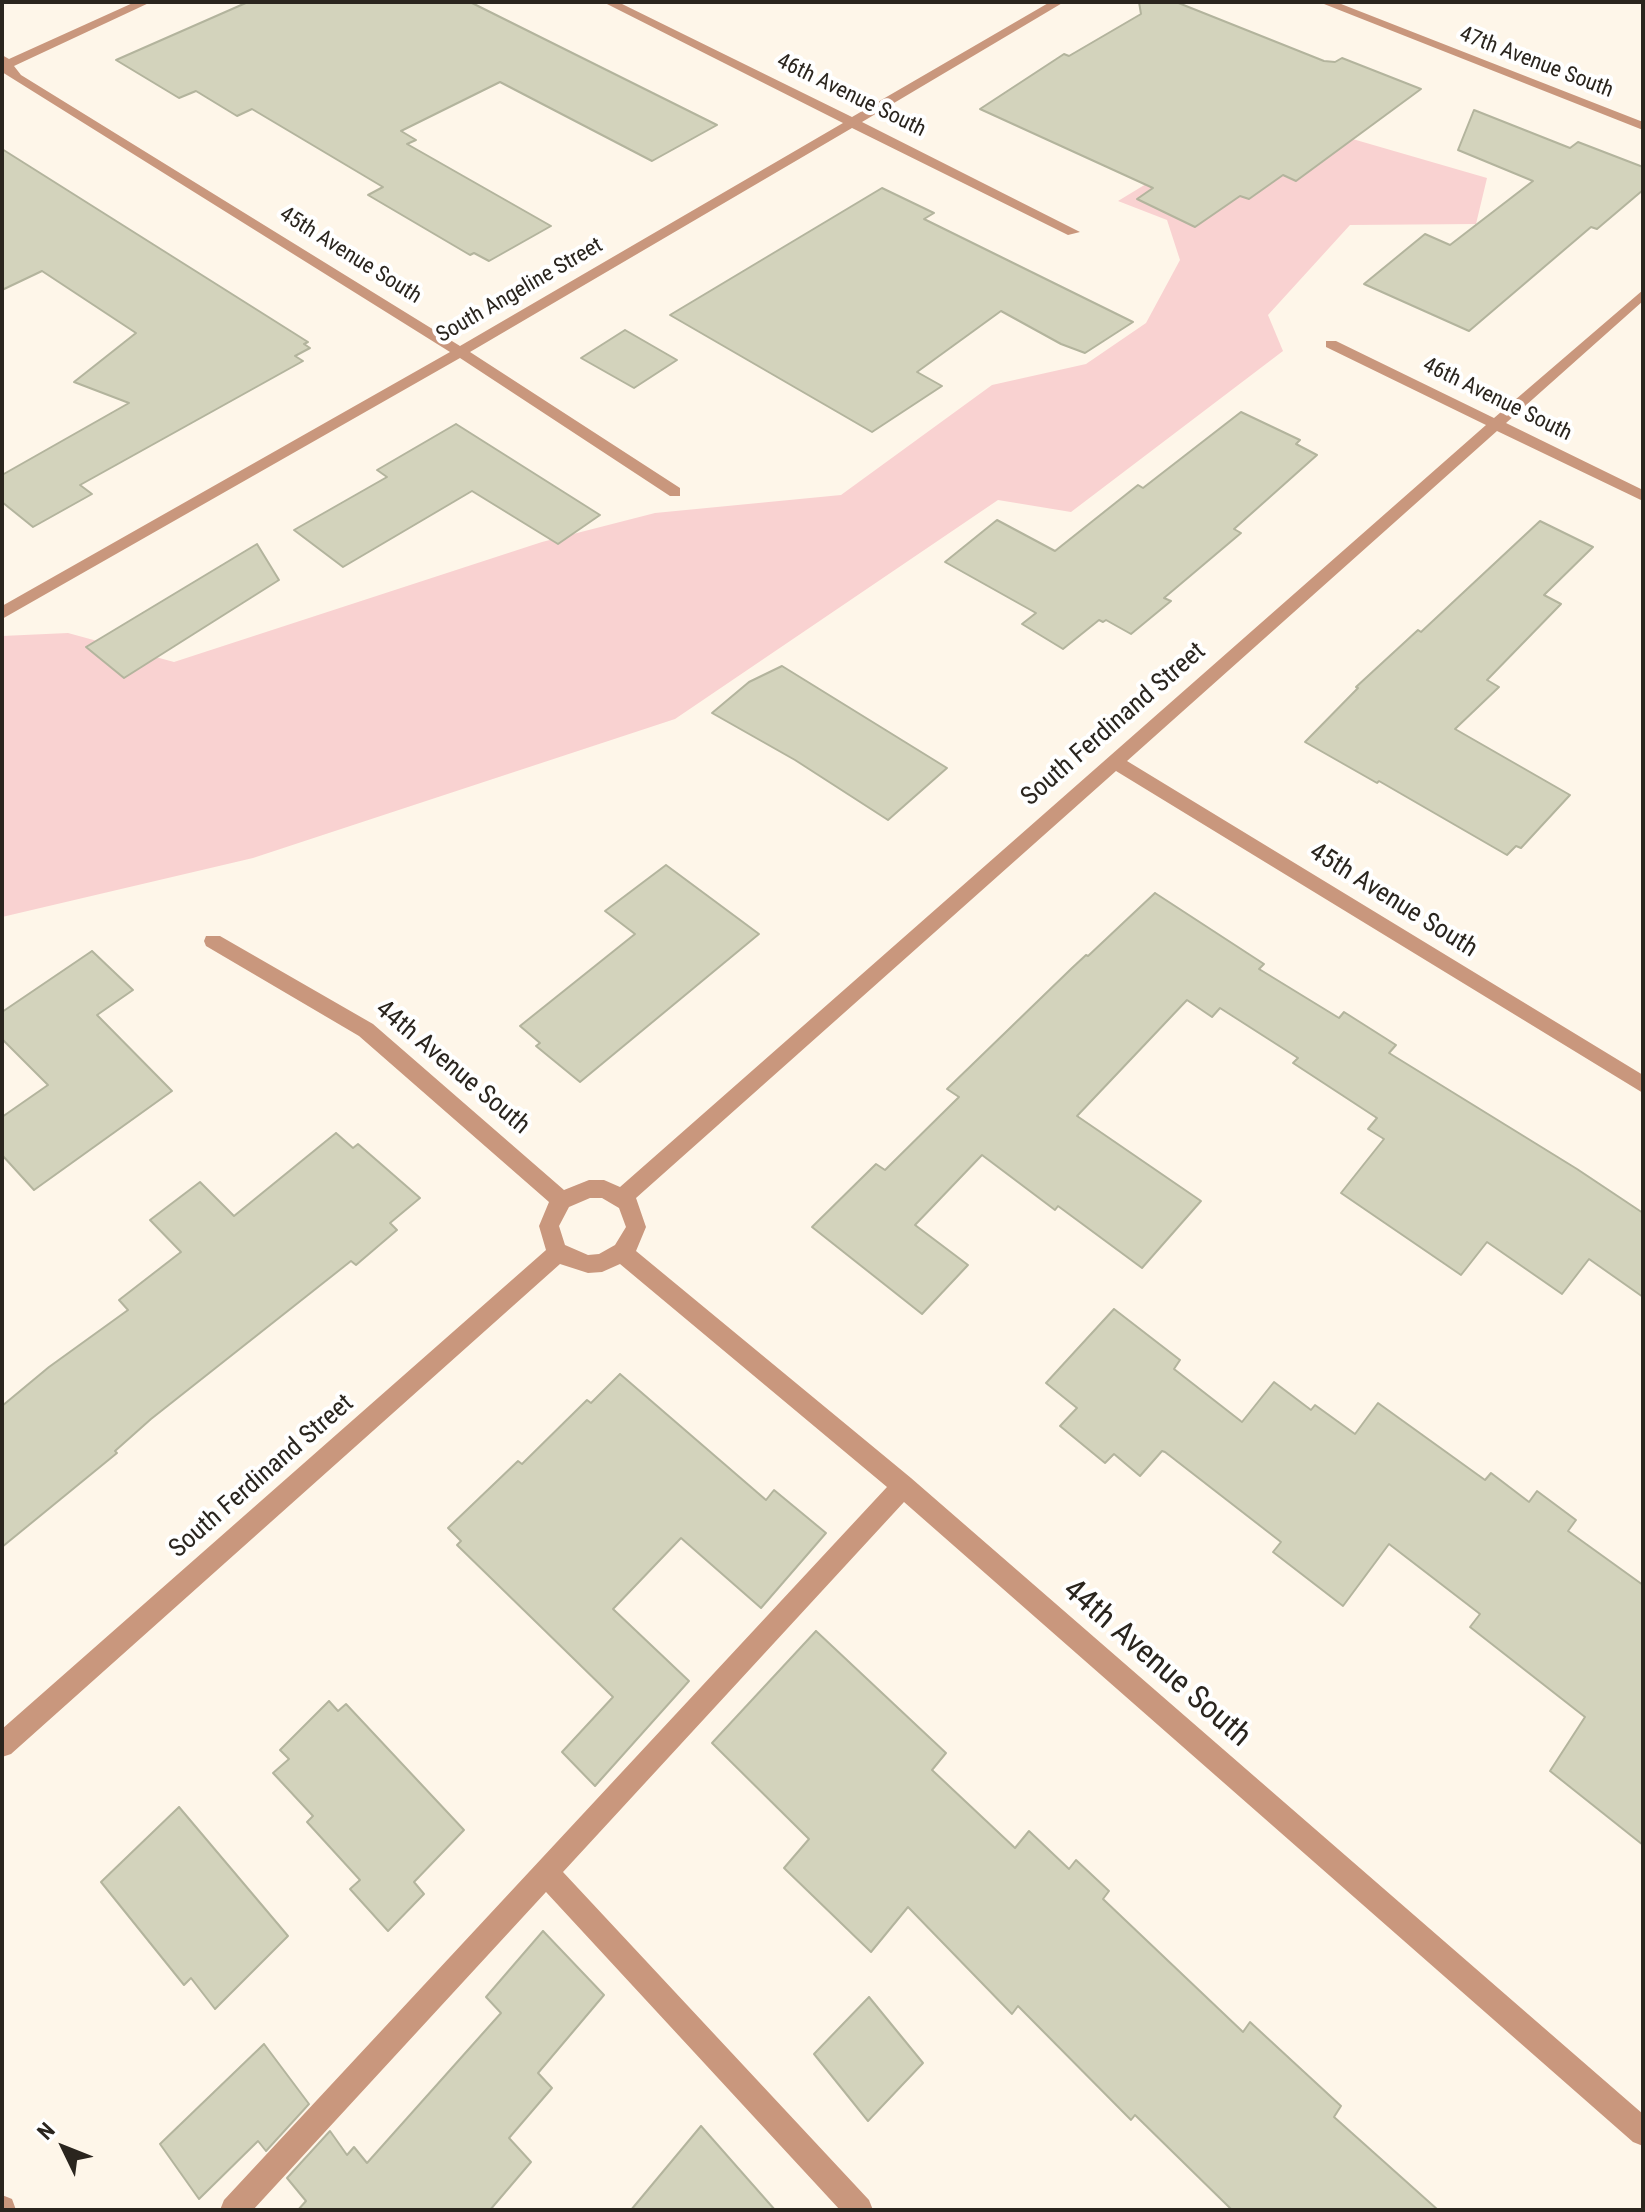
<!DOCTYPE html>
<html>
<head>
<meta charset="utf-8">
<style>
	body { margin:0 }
	#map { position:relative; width:1645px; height:2212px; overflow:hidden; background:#fef6e9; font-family:"Roboto Condensed",sans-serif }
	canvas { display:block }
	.frame { position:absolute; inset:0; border:4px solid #2a251e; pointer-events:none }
	.north { position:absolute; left:24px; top:2108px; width:80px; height:80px; -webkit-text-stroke:6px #fff; paint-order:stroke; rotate:313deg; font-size:22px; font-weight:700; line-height:32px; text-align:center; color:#2a251e }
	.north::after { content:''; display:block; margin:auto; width:28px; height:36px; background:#2a251e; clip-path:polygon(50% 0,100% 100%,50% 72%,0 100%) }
</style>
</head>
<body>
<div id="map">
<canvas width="1645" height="2212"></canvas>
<div class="frame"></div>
<div class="north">N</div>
</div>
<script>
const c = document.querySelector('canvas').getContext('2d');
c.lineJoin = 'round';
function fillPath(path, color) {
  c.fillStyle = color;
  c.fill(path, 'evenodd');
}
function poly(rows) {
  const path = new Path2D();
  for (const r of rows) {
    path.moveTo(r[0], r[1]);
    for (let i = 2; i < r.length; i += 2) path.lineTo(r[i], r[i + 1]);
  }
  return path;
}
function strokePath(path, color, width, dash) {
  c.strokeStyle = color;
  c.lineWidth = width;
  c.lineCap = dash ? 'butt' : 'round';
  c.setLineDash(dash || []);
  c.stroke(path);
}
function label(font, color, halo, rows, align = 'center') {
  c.font = font + ' "Roboto Condensed",sans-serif';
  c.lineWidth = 8;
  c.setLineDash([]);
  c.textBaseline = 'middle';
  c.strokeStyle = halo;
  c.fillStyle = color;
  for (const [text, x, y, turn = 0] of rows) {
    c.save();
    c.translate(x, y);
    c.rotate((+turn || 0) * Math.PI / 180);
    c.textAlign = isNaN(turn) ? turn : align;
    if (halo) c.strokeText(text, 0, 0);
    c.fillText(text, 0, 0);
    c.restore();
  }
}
fillPath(poly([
	[1263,113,1487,178,1476,224,1350,225,1268,315,1283,351,1071,512,998,500,675,719,253,858,2,917,2,636,68,633,174,662,542,542,655,513,841,495,992,385,1086,364,1146,323,1180,260,1167,220,1118,201]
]), '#f9d2d1');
const building = poly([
	[248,2,470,2,717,125,652,161,500,82,401,131,416,140,407,144,551,226,489,261,474,253,470,255,368,195,383,187,252,109,237,116,196,91,179,98,116,60,248,2],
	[1139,2,1176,2,1324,61,1335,62,1342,58,1421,89,1296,181,1283,175,1249,199,1240,196,1195,227,1137,199,1153,188,980,109,1064,54,1069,56,1141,14,1139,2],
	[1474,110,1570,148,1578,142,1643,167,1643,190,1597,229,1591,227,1469,331,1364,284,1425,234,1450,245,1533,181,1458,150,1474,110],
	[2,149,308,342,304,344,310,348,295,356,303,361,80,485,92,494,33,527,2,502,2,475,129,403,74,382,136,333,42,271,2,290,2,149],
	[882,188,934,213,924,219,1133,322,1085,353,1061,344,1001,311,917,372,942,386,872,432,670,315,882,188],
	[625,330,677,360,634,388,581,358,625,330],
	[1241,412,1300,440,1296,444,1317,455,1234,529,1241,533,1164,598,1171,601,1131,634,1106,620,1103,622,1099,620,1063,649,1022,624,1036,613,945,562,997,520,1055,551,1138,485,1143,488,1241,412],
	[456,424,600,515,558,544,472,491,343,567,294,530,387,477,377,470,456,424],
	[1540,521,1593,547,1544,595,1561,604,1487,680,1499,687,1455,729,1570,795,1521,848,1516,846,1507,855,1379,781,1377,783,1305,742,1358,688,1356,687,1418,630,1421,632,1540,521],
	[257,544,279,580,124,678,86,647,257,544],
	[782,666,947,768,888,820,795,760,712,713,749,682,782,666],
	[666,865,759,934,580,1082,536,1046,540,1043,520,1026,635,934,605,911,666,865],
	[1155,893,1264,964,1259,969,1339,1018,1344,1012,1396,1045,1389,1053,1577,1169,1643,1213,1643,1297,1589,1259,1562,1294,1487,1242,1461,1275,1341,1193,1384,1139,1368,1129,1377,1118,1293,1063,1298,1058,1220,1008,1212,1017,1187,1000,1077,1116,1201,1201,1142,1268,1058,1206,1055,1210,982,1155,915,1225,968,1265,922,1314,812,1227,876,1164,885,1170,959,1097,947,1089,1072,968,1086,955,1088,956,1155,893],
	[92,951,133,990,97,1015,172,1091,34,1190,2,1155,2,1117,48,1085,2,1039,2,1012,92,951],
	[336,1133,353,1148,358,1144,420,1198,390,1223,397,1230,356,1265,351,1261,151,1419,115,1451,117,1453,2,1547,2,1406,49,1367,128,1310,119,1300,181,1252,150,1220,200,1182,234,1216,336,1133],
	[1114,1309,1180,1360,1174,1369,1242,1422,1274,1382,1311,1410,1315,1405,1355,1434,1378,1403,1485,1480,1491,1473,1529,1502,1537,1491,1576,1520,1568,1531,1643,1585,1643,1845,1550,1771,1585,1717,1470,1627,1480,1614,1389,1544,1343,1606,1273,1552,1281,1542,1165,1452,1162,1451,1140,1476,1114,1454,1105,1463,1060,1426,1077,1408,1046,1383,1114,1309],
	[620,1374,766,1500,774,1490,826,1533,761,1608,681,1538,613,1609,689,1681,595,1786,562,1752,613,1697,457,1545,461,1541,448,1528,518,1461,522,1464,587,1400,591,1403,620,1374],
	[816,1631,946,1753,932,1770,1015,1848,1029,1831,1069,1869,1076,1860,1109,1891,1103,1899,1243,2032,1250,2022,1341,2106,1334,2117,1438,2210,1232,2210,1135,2115,1131,2120,1018,2006,1012,2014,908,1907,871,1952,784,1868,809,1839,712,1743,816,1631],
	[329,1701,338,1711,346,1704,464,1830,414,1882,424,1894,388,1931,350,1889,360,1880,307,1822,313,1816,273,1773,289,1759,280,1750,329,1701],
	[179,1807,288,1936,215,2009,191,1978,184,1985,101,1882,179,1807],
	[543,1931,604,1995,538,2073,552,2088,509,2138,531,2162,490,2210,298,2210,306,2201,287,2178,330,2131,347,2155,354,2147,367,2163,501,2013,486,1997,543,1931],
	[869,1997,923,2063,868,2121,814,2054,869,1997],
	[264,2044,309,2104,266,2151,258,2141,199,2199,160,2144,264,2044],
	[701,2126,775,2210,631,2210,701,2126]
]);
fillPath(building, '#d3d3bc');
strokePath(building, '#b3b49d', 2);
fillPath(poly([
	[135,2,151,2,14,66,21,75,460,346,843,123,603,2,618,2,852,117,1050,2,1064,2,862,122,1080,232,1068,235,852,128,470,352,680,488,680,496,670,496,460,358,2,619,2,606,450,352,2,72,2,55,9,59,135,2],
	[1319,2,1336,2,1643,122,1643,130,1319,2],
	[1643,290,1643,301,1506,423,1643,490,1643,501,1497,431,1127,761,1643,1075,1643,1093,1116,771,636,1198,646,1227,636,1251,911,1478,1643,2114,1643,2146,1633,2142,904,1502,563,1872,869,2200,873,2210,840,2210,546,1892,253,2210,220,2210,224,2200,887,1487,620,1264,602,1272,588,1273,560,1264,11,1754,2,1757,2,1729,546,1250,539,1226,549,1202,359,1036,206,946,204,941,206,936,220,936,373,1024,564,1190,589,1180,604,1180,620,1187,1486,425,1326,347,1326,341,1336,341,1494,418,1643,290],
	[590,1198,602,1198,619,1208,626,1227,615,1245,599,1254,588,1255,565,1245,559,1226,569,1207,590,1198],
	[2,2195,12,2199,16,2210,2,2210,2,2195]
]), '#c9977d');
label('22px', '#2a251e', '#fff', [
	["47th Avenue South",1536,63,21],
	["46th Avenue South",851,96,26],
	["45th Avenue South",350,256,32],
	["South Angeline Street",520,291,-30],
	["46th Avenue South",1497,400,26]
]);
label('26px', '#2a251e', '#fff', [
	["South Ferdinand Street",1114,725,-41],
	["45th Avenue South",1393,901,32],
	["44th Avenue South",452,1068,40],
	["South Ferdinand Street",262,1477,-41]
]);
label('32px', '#2a251e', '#fff', [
	["44th Avenue South",1156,1664,41]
]);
</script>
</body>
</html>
